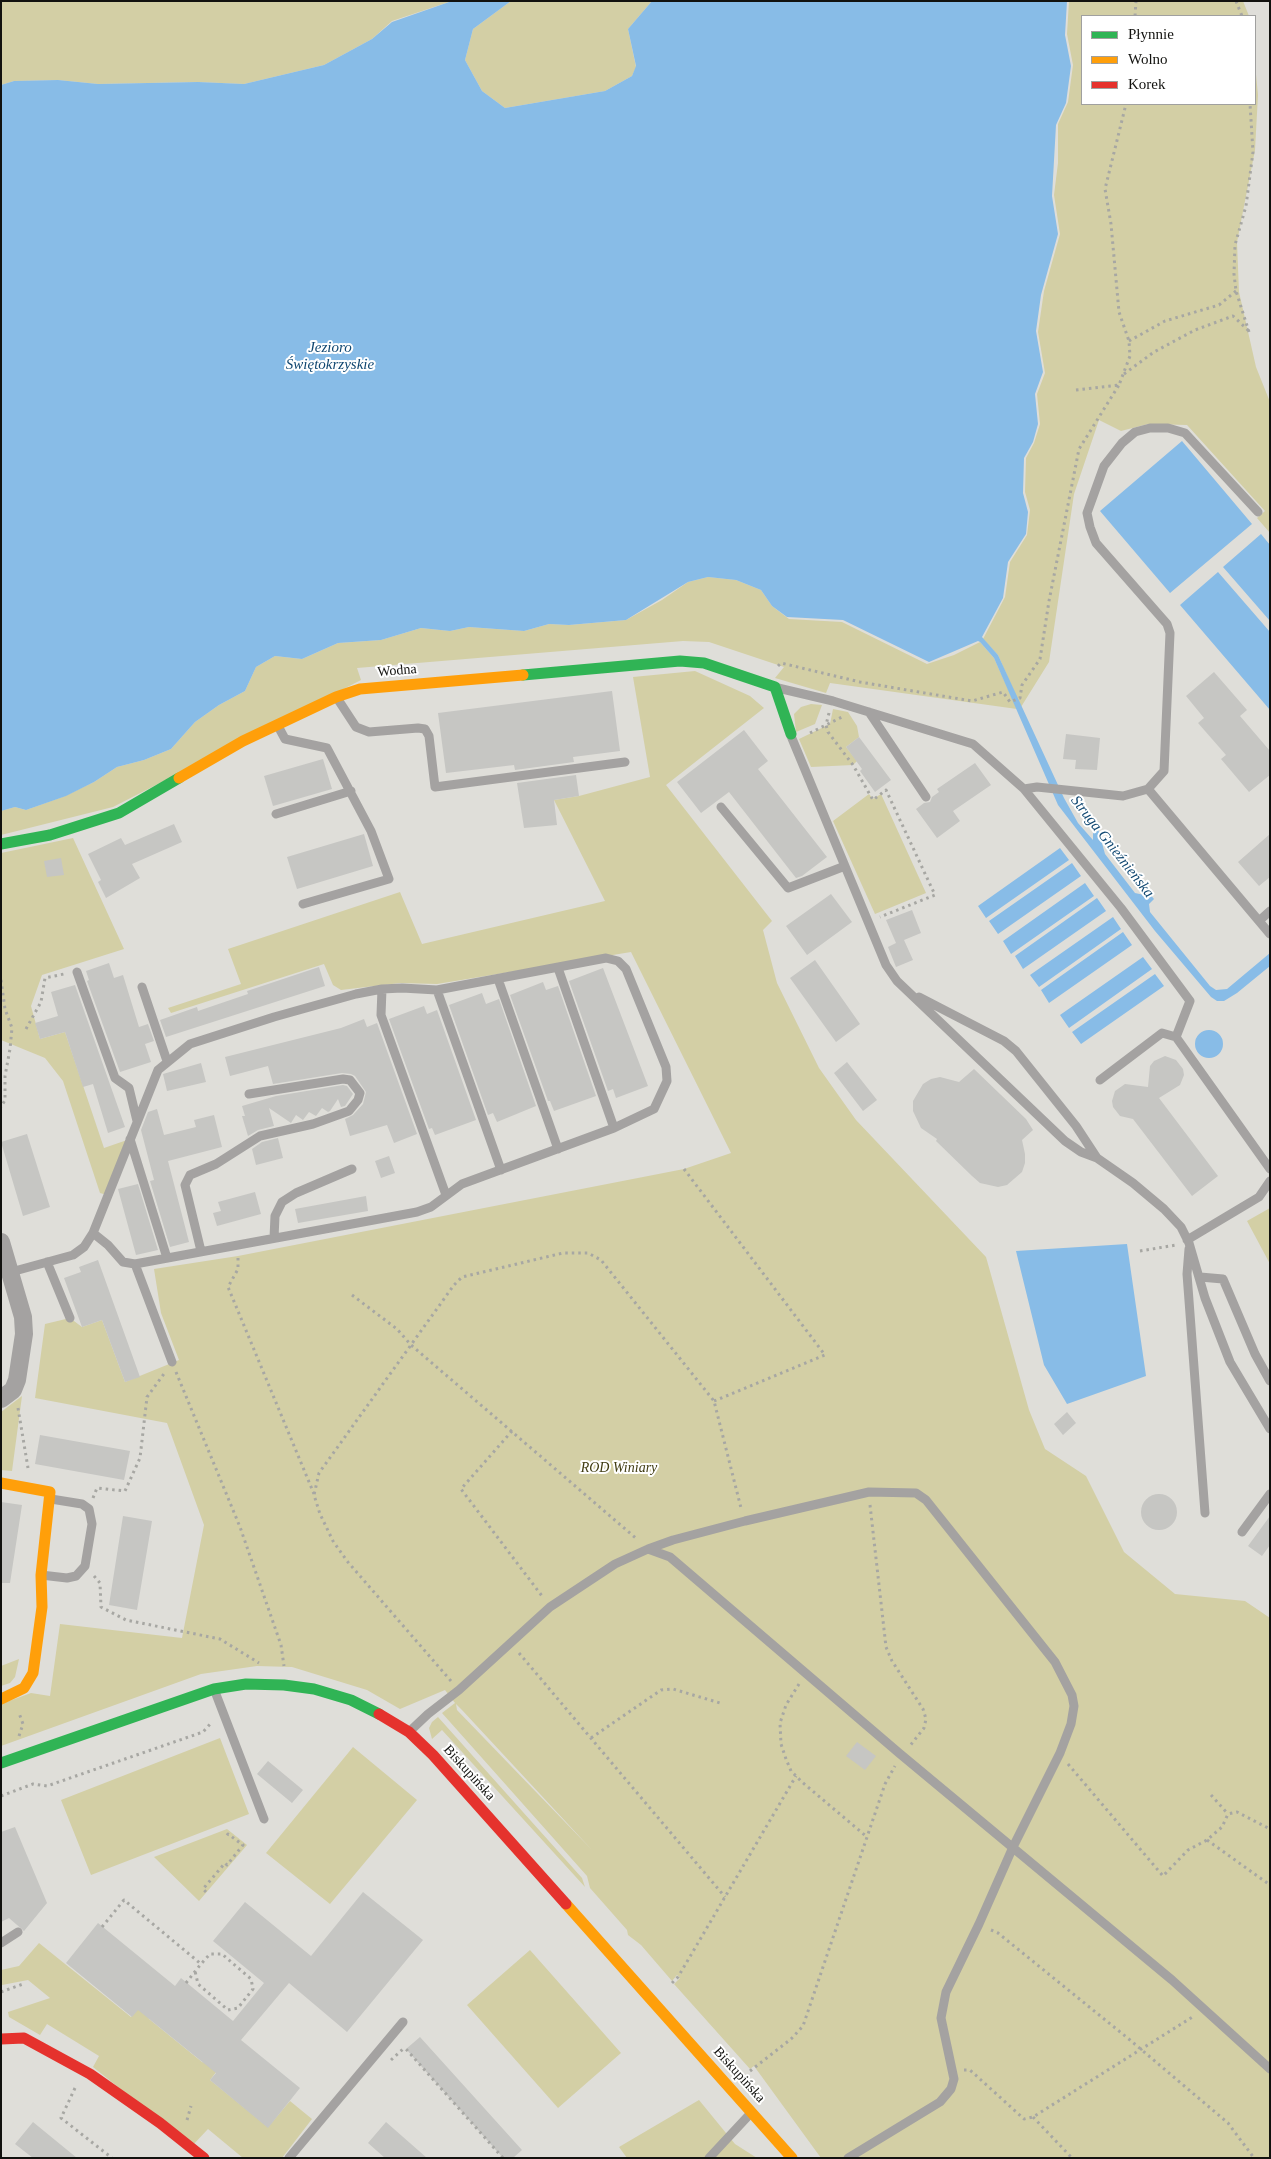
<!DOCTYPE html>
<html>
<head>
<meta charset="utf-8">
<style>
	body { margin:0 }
	#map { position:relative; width:1271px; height:2159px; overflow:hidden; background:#dfded9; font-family:"Times New Roman",serif }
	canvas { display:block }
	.frame { position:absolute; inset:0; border:2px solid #12120f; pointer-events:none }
	.legend { position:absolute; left:1081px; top:15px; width:175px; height:90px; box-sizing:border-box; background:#fff; border:1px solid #a0a09f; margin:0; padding:6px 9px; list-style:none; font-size:15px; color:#12120f }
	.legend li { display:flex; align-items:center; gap:10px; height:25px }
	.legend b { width:25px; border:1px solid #a0a09f }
</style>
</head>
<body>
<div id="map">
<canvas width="1271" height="2159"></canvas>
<div class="frame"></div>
<ul class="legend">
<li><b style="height:6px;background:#30b455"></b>Płynnie</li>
<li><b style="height:6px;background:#ff9f0a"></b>Wolno</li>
<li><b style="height:6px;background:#e5322d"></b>Korek</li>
</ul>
</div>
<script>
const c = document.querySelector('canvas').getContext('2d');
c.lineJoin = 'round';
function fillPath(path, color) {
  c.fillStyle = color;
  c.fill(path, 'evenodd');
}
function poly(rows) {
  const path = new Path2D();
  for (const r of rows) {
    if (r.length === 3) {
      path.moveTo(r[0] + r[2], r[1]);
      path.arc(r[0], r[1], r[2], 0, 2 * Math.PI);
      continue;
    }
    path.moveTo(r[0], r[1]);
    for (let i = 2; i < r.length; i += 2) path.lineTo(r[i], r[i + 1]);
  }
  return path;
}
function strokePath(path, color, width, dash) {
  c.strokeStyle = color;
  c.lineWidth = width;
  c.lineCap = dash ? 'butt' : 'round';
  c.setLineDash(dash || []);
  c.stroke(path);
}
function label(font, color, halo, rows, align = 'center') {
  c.font = font + ' "Times New Roman",serif';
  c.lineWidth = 4;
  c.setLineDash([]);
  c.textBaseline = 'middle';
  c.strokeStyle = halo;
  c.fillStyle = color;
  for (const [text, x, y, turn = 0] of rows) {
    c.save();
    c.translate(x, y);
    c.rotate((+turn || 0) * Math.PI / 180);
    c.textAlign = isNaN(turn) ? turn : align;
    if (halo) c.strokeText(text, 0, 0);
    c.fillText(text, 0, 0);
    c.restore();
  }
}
fillPath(poly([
	[1,1,452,1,392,21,372,39,324,65,244,84,198,82,98,84,58,80,14,81,1,85],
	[511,1,652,1,628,29,636,67,632,76,605,91,505,108,482,91,465,60,473,29],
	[1069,1,1243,1,1249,16,1082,16,1082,104,1255,104,1255,64,1258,95,1255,150,1237,242,1239,292,1256,367,1270,402,1270,533,1257,518,1265,511,1187,425,1148,424,1121,431,1099,420,1074,494,1049,662,1021,707,998,655,983,639,1005,597,1010,562,1027,535,1030,510,1025,492,1026,458,1034,443,1040,424,1037,394,1045,373,1038,332,1044,291,1060,234,1054,195,1058,163,1058,124,1068,102,1073,65,1067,34],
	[708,577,736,580,761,590,772,606,789,619,842,622,927,664,954,655,980,642,994,658,1017,709,830,683,826,693,775,678,784,667,709,642,683,641,357,668,361,680,113,807,1,835,1,811,15,807,26,810,65,796,94,782,117,767,144,760,171,749,195,722,219,705,245,691,256,667,275,656,302,659,338,643,381,640,421,628,450,631,469,627,524,631,549,624,569,625,626,620,662,600,688,582],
	[695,671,750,696,764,708,666,785,772,921,763,930,777,983,819,1068,856,1120,986,1257,1029,1410,1045,1449,1086,1476,1124,1552,1175,1594,1245,1601,1270,1618,1270,2158,821,2158,754,2066,750,2069,674,1984,680,1978,677,1975,672,1981,641,1945,628,1935,627,1930,590,1888,587,1876,442,1713,455,1703,445,1690,400,1709,367,1690,292,1667,257,1666,201,1674,1,1746,1,1704,31,1693,50,1696,60,1624,182,1638,204,1525,167,1423,35,1398,45,1324,70,1318,82,1327,102,1320,125,1382,179,1360,161,1313,154,1269,238,1256,684,1169,731,1153,631,952,437,984,400,983,341,990,333,985,324,964,171,1013,168,1008,241,984,228,949,400,892,422,944,605,901,554,800,579,796,650,777,633,677],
	[456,1704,462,1710,592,1850,457,1710],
	[811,704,822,705,815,724,796,732,794,714,801,707],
	[833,709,848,712,857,726,859,737,846,747,857,761,853,765,811,767,799,739,830,724],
	[869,794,873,799,881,794,926,893,875,914,833,821],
	[73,838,124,949,42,975,31,1006,40,1039,65,1032,104,1148,130,1139,107,1195,100,1193,63,1081,45,1058,1,1040,1,853],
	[1270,1208,1270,1264,1247,1221],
	[22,1396,12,1471,1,1470,1,1412],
	[19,1659,15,1677,10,1683,1,1686,1,1666],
	[438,1717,582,1878,585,1887,442,1730,432,1739,429,1728,432,1722],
	[220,1738,249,1814,91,1875,61,1800],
	[353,1747,417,1800,330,1904,266,1853],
	[227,1829,247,1845,199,1901,154,1857],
	[39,1943,131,2017,143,2003,149,2019,202,2062,220,2067,210,2080,268,2127,290,2101,312,2119,282,2158,243,2158,208,2129,192,2146,93,2067,99,2056,47,2024,40,2035,9,2017,8,2012,50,1998,28,1980,2,1985,1,1984,1,1970,19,1966],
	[530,1950,621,2053,558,2108,467,2005],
	[699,2100,735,2144,757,2158,627,2158,619,2147]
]), '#d3cfa5');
fillPath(poly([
	[452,1,511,1,473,29,465,60,482,91,505,108,605,91,632,76,636,66,628,29,652,1,1067,1,1065,35,1071,66,1066,103,1056,125,1052,196,1058,234,1041,295,1036,331,1043,372,1035,394,1038,424,1033,442,1024,458,1023,493,1028,512,1026,534,1008,562,1003,598,982,637,998,655,1064,798,1078,823,1093,840,1093,822,1096,821,1105,854,1135,893,1144,895,1148,892,1154,899,1149,904,1150,912,1210,986,1216,990,1227,989,1270,953,1270,966,1237,993,1224,1001,1217,1001,1211,997,1155,931,1058,805,994,658,980,642,978,641,929,662,843,620,787,617,772,606,761,590,736,580,708,577,688,582,626,620,569,625,549,624,524,631,469,627,450,631,421,628,381,640,338,643,302,659,275,656,256,667,245,691,219,705,195,722,171,749,144,760,117,767,94,782,66,796,26,810,15,807,1,811,1,85,14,81,58,80,98,84,198,82,244,84,324,65,372,39,392,22],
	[1182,441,1252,524,1170,593,1100,511],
	[1261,534,1270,545,1270,621,1223,567],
	[1218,572,1270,632,1270,710,1180,605],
	[1060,848,1069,860,986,918,978,906],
	[1072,863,1081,876,998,934,989,921],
	[1085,883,1094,896,1011,954,1003,941],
	[1097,898,1106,911,1023,969,1015,956],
	[1113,917,1121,929,1039,987,1030,975],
	[1123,932,1132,945,1049,1003,1041,990],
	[1143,957,1152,969,1069,1028,1060,1015],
	[1155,974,1164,986,1081,1044,1072,1032],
	[1209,1044,14],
	[1127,1244,1146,1376,1067,1404,1044,1365,1016,1251]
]), '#88bce7');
fillPath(poly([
	[1214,672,1247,710,1240,716,1270,751,1270,775,1249,792,1221,759,1226,755,1198,723,1204,718,1186,696],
	[612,691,620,751,573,757,574,762,515,770,514,765,446,773,438,713],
	[744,730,768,761,758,769,827,857,802,876,796,878,729,792,701,813,677,782],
	[1066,734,1100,738,1097,770,1075,769,1076,760,1063,759],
	[859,737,891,780,875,792,860,771,862,769,846,747],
	[323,759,332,789,273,806,264,776],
	[975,763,991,785,953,811,960,821,937,838,916,809,924,803,930,802,932,797,939,792,937,789],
	[576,775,579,796,554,800,557,825,524,828,517,783],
	[174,824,182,842,132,864,140,878,106,898,98,882,101,880,88,854,121,838,125,845],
	[364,834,373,866,297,889,287,857],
	[1270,834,1270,877,1259,886,1238,862],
	[61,858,64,875,47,877,44,861],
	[831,894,852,922,807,955,786,926],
	[912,910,921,933,904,940,913,960,896,967,888,947,896,943,886,920],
	[815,960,860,1024,836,1042,790,978],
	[109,963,114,978,123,975,139,1027,148,1024,154,1041,145,1044,151,1062,120,1072,87,981,89,980,86,971],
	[319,967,325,986,166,1037,160,1020,197,1007,198,1011,248,994,247,991],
	[603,968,648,1086,616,1098,613,1089,608,1091,569,981],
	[543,982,546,990,558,986,596,1096,554,1111,550,1101,548,1101,510,995],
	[75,985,125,1127,108,1133,93,1084,83,1087,65,1032,40,1039,35,1023,58,1016,51,992],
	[482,993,486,1004,499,999,536,1106,497,1122,493,1113,488,1115,449,1005],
	[424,1006,427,1014,437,1010,476,1120,435,1135,432,1128,429,1129,389,1019],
	[364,1019,367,1027,377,1023,417,1134,394,1143,387,1125,350,1136,345,1119,353,1115,363,1104,366,1092,355,1076,351,1074,342,1073,273,1084,268,1066,230,1076,225,1057,341,1028],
	[1165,1056,1176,1060,1183,1069,1184,1075,1180,1085,1159,1098,1218,1176,1192,1196,1133,1119,1120,1116,1113,1107,1112,1101,1115,1091,1125,1084,1148,1087,1150,1066,1154,1061],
	[847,1062,877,1100,863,1111,834,1073],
	[201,1063,206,1082,167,1091,163,1074],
	[974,1069,1026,1119,1033,1130,1022,1140,1025,1154,1025,1163,1022,1172,1007,1185,998,1187,980,1183,972,1176,936,1141,937,1139,921,1128,913,1111,913,1101,923,1084,931,1079,940,1077,959,1082],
	[343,1085,347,1086,353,1094,345,1106,341,1107,338,1099,330,1111,328,1112,322,1108,316,1116,309,1112,303,1120,296,1115,291,1123,269,1108,274,1126,258,1130,248,1136,242,1116,245,1116,242,1106,276,1096],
	[157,1109,164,1135,196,1127,194,1120,214,1115,222,1147,168,1161,189,1242,170,1247,150,1181,154,1180,141,1130,148,1112],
	[27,1134,50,1207,23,1216,1,1142],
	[278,1138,283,1158,256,1165,252,1149,262,1142],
	[389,1156,395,1173,381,1178,375,1161],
	[138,1184,158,1250,136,1255,118,1189],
	[255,1192,261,1214,217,1226,213,1213,221,1211,218,1202],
	[366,1196,368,1211,298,1223,295,1209],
	[98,1260,140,1377,125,1382,102,1320,82,1327,64,1278,81,1272,79,1267],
	[1067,1412,1076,1423,1063,1435,1054,1424],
	[40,1435,130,1451,124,1480,35,1464],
	[1159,1512,18],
	[1,1502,22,1505,10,1583,1,1583],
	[123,1516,152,1521,137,1610,109,1605],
	[1270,1516,1270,1545,1262,1556,1248,1546],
	[857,1742,876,1756,865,1770,846,1756],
	[268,1761,303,1790,292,1803,257,1774],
	[15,1827,47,1903,24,1931,9,1918,1,1922,1,1832],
	[363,1892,423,1940,347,2032,289,1983,241,2040,300,2088,268,2128,210,2080,216,2073,138,2010,132,2017,66,1963,98,1923,175,1986,181,1978,233,2021,264,1983,213,1941,245,1902,311,1956],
	[420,2037,522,2150,513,2158,503,2158,406,2049],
	[33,2122,77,2158,33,2158,15,2144],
	[386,2122,427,2158,385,2158,368,2143]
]), '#c6c6c3');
strokePath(poly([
	[1236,1,1242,16],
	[1135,16,1136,1],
	[1249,332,1236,291,1234,274,1235,245,1246,206,1253,152,1250,104],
	[1129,341,1165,321,1219,305,1236,291],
	[1124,374,1154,352,1195,330,1233,316,1249,331],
	[1076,390,1119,385,1130,356,1129,341,1119,312,1111,224,1105,189,1126,104],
	[778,666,781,663,860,682,972,701,1003,692,1010,702,1020,698,1022,685,1040,659,1049,601,1079,449,1119,385],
	[829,713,826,725,828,732,853,765,873,800,886,790,935,895,880,917],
	[810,733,842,717],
	[1,980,5,1009,12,1028,10,1049,5,1076,5,1100,1,1107],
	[26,1029,41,1002,45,978,64,974],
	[684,1169,825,1355,714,1401],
	[1140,1251,1176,1245],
	[238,1258,238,1269,228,1287,314,1494],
	[352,1295,397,1329,411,1345,638,1540],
	[176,1372,240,1527,281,1645,284,1666],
	[18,1408,28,1468],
	[512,1431,461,1489,542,1596],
	[93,1498,97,1488,125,1491,140,1458,147,1397,166,1371],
	[870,1505,886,1647,892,1661,923,1709,926,1719,924,1728,909,1747],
	[94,1576,100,1583,101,1607,126,1620,220,1639,259,1663],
	[519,1653,725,1897],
	[451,1681,347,1561,333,1541,320,1514,314,1495,319,1473,454,1285,462,1277,563,1253,588,1253,601,1260,714,1401,741,1508],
	[799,1684,786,1705,780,1723,781,1744,786,1759,791,1771,802,1782,867,1837],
	[19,1736,23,1724,19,1713],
	[591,1738,661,1690,673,1689,720,1703],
	[1068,1764,1163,1876,1188,1850,1207,1840,1222,1827,1228,1814,1237,1812,1270,1829],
	[1211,1795,1228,1814],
	[1,1796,33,1784,47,1786,203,1732,212,1722],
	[1207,1840,1270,1885],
	[206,1892,203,1889,225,1863,227,1865,243,1845,228,1834,225,1838],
	[102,1927,124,1900,201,1964],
	[991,1930,998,1933,1130,2040,1228,2123,1254,2158],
	[186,1983,201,1964,210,1954,222,1954,251,1979,253,1989,238,2008,228,2010,198,1984,195,1971],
	[672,1983,678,1977,796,1776],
	[1,1992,23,1984],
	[391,2060,403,2049,406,2049,503,2158],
	[964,2070,970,2070,1024,2119,1033,2117,1194,2016],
	[750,2071,791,2039,803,2026,885,1784,895,1766],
	[75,2088,61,2118,112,2158],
	[1033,2117,1072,2158],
	[187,2120,191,2106]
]), '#a7a7a3', 3, [2.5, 4]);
strokePath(poly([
	[778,688,833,701,973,744,1024,789,1037,787,1123,796,1148,789,1164,771,1170,633,1167,624,1096,543,1090,527,1087,513,1104,466,1122,443,1135,432,1150,428,1168,428,1185,433,1258,512],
	[337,698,356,727,369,732,418,728,425,729,429,736,435,787,625,762],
	[869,712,926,797],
	[278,726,285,739,327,748,371,831,389,879,303,904],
	[791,736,886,965,897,981,1065,1141,1081,1152,1097,1158,1133,1183,1164,1209,1181,1227,1189,1243,1205,1298,1230,1362,1270,1429],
	[1024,789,1121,908,1190,1001,1176,1037,1270,1169],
	[1148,789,1270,934],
	[721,807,788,888,845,866],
	[276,814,351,791],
	[1260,920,1270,911],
	[558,968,614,1128],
	[77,972,115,1078,129,1088,137,1121],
	[498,979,558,1149],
	[142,987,167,1061],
	[382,989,381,1015,446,1195],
	[437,990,501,1170],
	[919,997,1004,1041,1016,1051,1076,1126,1097,1158],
	[1100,1080,1162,1033,1176,1037],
	[130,1139,167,1258],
	[274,1238,275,1216,282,1202,296,1193,352,1169],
	[1187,1240,1259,1197,1270,1181],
	[1189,1249,1187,1274,1205,1513],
	[201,1251,185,1185,190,1175,216,1164,260,1136,313,1124,349,1111,358,1100,360,1093,350,1080,343,1079,249,1094],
	[47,1262,70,1318],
	[135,1264,172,1362],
	[11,1272,73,1255,84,1247,93,1233,158,1070,190,1044,274,1017,356,994,382,989,402,988,437,990,606,958,618,961,626,969,666,1067,667,1081,654,1109,614,1128,462,1184,431,1207,417,1212,135,1264,123,1262,108,1245,93,1233],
	[1200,1277,1223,1279,1255,1354,1270,1381],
	[1242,1532,1270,1494],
	[648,1549,670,1557,899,1753,1172,1980,1270,2069],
	[41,1575,67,1578,76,1576,85,1566,92,1524,89,1509,82,1504,51,1499],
	[214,1689,264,1819],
	[410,1731,428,1714,459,1690,550,1607,615,1564,648,1549,673,1540,745,1521,869,1492,916,1493,926,1500,1055,1662,1072,1695,1074,1706,1071,1724,1060,1753,1013,1847,979,1924,946,1992,941,2018,954,2079,951,2089,940,2102,848,2158],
	[1,1943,18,1932],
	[289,2158,403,2022],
	[709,2158,750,2114]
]), '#a4a2a1', 9);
strokePath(poly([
	[1,1242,23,1317,24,1334,17,1380,13,1390,1,1399]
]), '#a4a2a1', 18);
strokePath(poly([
	[523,675,680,661,704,663,775,687,791,734],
	[1,844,50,835,119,813,179,778],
	[1,1763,214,1689,246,1684,284,1685,314,1689,351,1700,379,1714]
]), '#30b455', 11);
strokePath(poly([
	[179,778,243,741,336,697,360,689,523,675],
	[1,1483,50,1492,41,1575,42,1607,33,1673,24,1688,1,1699],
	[566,1904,792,2158]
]), '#ff9f0a', 11);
strokePath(poly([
	[379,1714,409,1732,433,1755,566,1904],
	[1,2039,24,2038,90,2074,160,2123,204,2158]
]), '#e5322d', 11);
label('14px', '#12120f', '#fff', [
	["Wodna",397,671,-5],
	["Biskupińska",469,1773,48],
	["Biskupińska",739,2075,48]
]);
label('italic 14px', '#403c12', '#fff', [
	["ROD Winiary",619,1468]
]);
label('italic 15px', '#104771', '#fff', [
	["Jezioro",330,348],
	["Świętokrzyskie",330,365],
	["Struga Gnieźnieńska",1112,847,52]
]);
</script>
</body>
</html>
